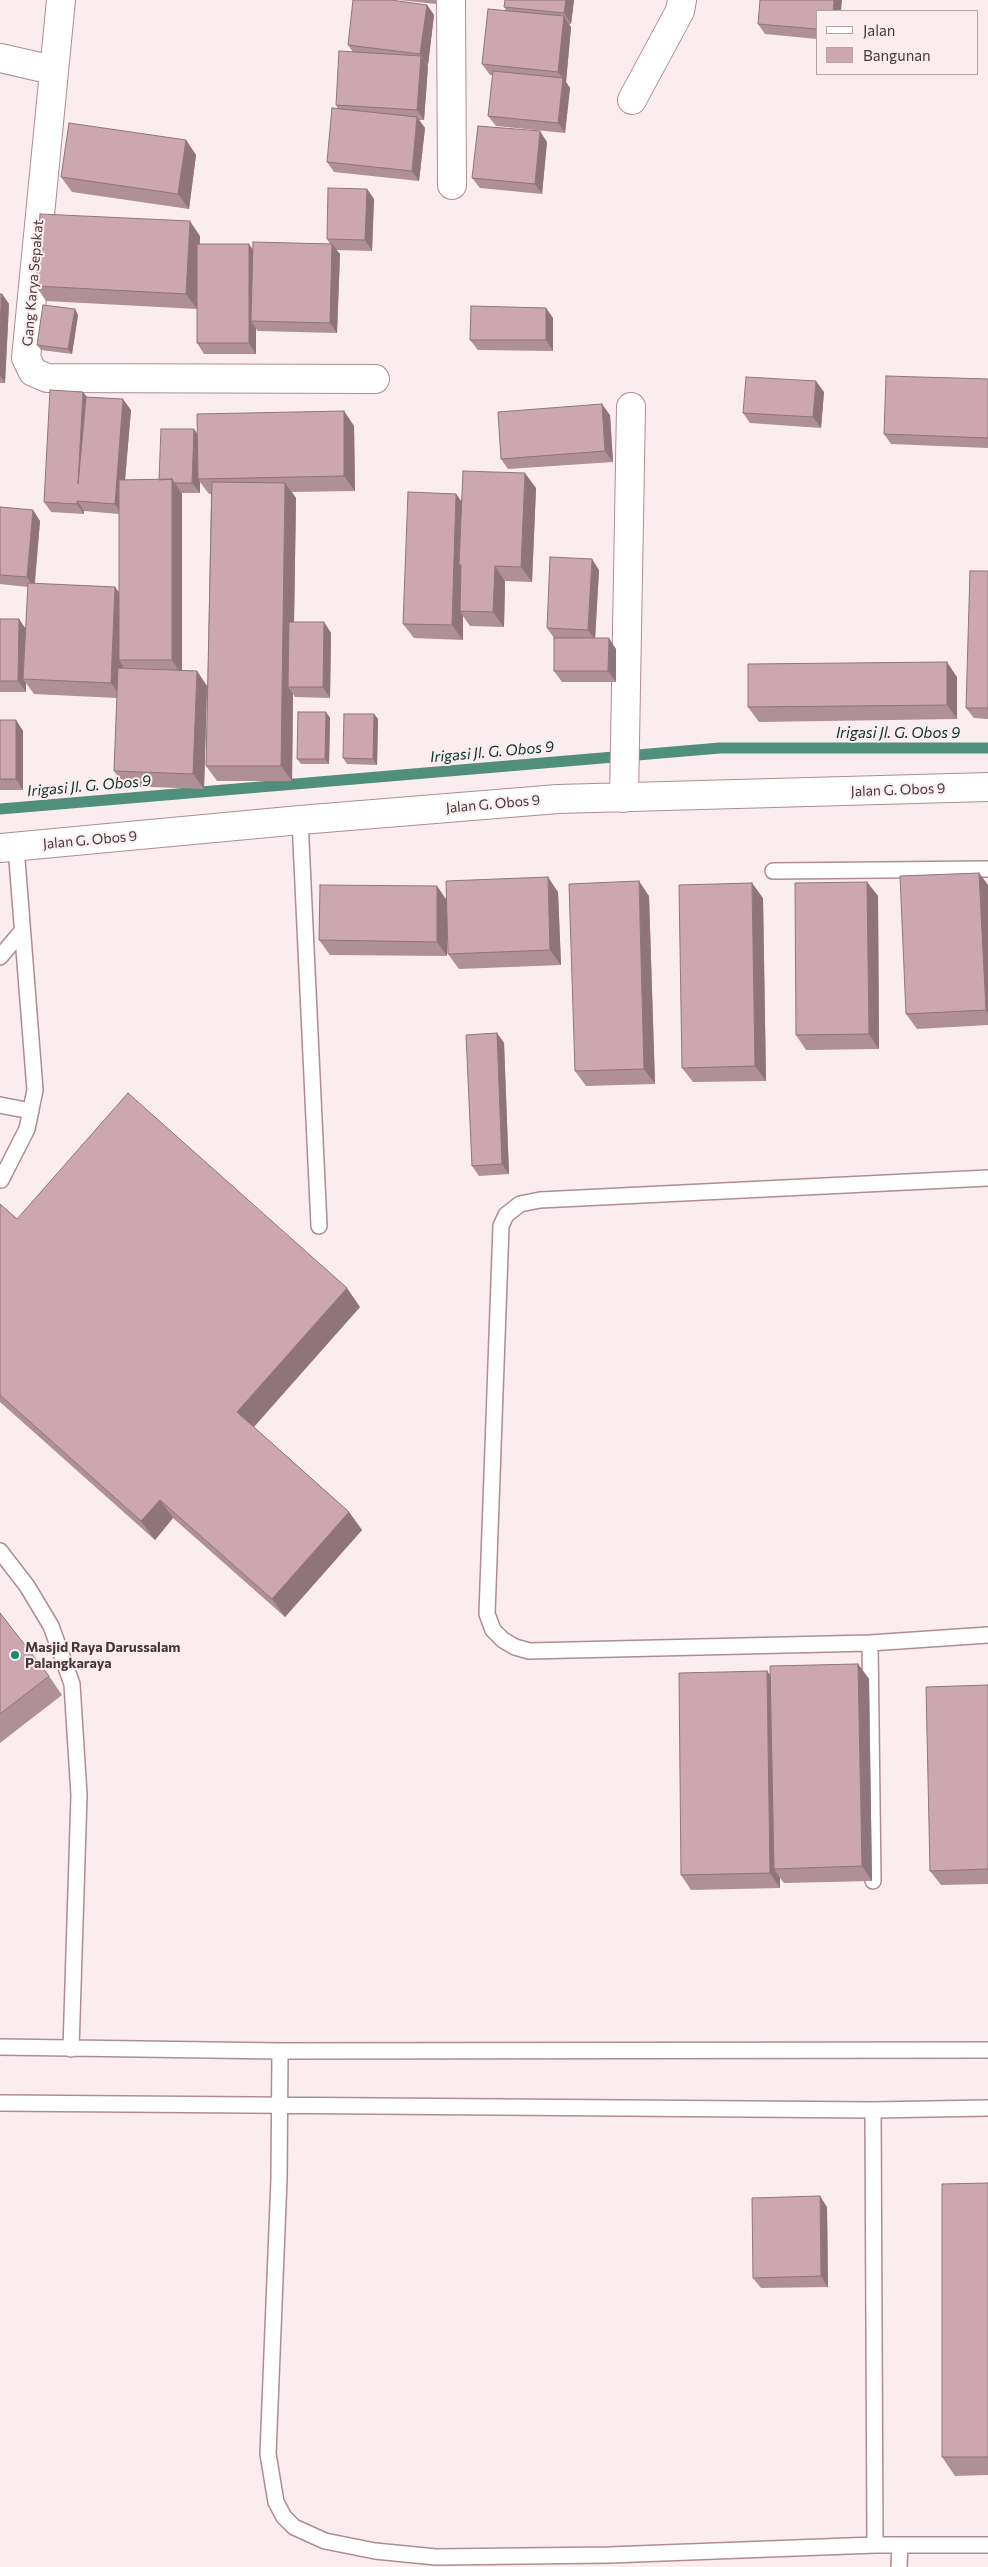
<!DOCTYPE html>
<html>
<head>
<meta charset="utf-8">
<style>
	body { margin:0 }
	#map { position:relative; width:988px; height:2567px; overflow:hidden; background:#fbecef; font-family:Commissioner,sans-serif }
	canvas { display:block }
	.legend { position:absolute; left:816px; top:10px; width:162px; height:65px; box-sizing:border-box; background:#fbecef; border:1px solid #b3a4a7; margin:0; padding:6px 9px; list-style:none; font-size:15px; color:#46373a }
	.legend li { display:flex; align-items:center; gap:10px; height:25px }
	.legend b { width:25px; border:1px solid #b3a4a7 }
</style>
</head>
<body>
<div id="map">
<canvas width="988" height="2567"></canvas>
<ul class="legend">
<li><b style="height:6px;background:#fff"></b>Jalan</li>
<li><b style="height:14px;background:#cca7b0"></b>Bangunan</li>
</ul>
</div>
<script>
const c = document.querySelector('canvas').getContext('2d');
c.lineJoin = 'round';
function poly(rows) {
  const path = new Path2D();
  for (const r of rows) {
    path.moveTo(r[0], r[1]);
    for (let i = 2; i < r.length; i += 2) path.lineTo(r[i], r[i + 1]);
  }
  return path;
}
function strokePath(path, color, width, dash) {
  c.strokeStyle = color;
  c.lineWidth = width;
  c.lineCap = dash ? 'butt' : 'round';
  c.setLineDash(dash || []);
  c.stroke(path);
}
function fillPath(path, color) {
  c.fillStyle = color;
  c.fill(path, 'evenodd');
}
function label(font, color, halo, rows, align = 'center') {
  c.font = font + ' Commissioner,sans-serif';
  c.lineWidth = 4;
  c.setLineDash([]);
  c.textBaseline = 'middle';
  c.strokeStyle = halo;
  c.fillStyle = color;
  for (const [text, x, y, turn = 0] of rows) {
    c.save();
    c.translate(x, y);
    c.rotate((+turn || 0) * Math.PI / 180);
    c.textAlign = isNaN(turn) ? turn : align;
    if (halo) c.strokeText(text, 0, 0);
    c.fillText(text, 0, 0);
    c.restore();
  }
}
strokePath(poly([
	[0,809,720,748,988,748]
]), '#508f7c', 11);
const service = poly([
	[300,820,319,1226],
	[773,871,988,869],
	[0,957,22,931],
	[0,1105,31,1111],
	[988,1178,540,1200,520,1204,506,1215,501,1226,487,1614,493,1630,503,1640,515,1647,529,1651,870,1643,988,1635],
	[1,1180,27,1129,35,1090,16,847],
	[0,1551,27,1586,51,1626,72,1684,79,1795,71,2049],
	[870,1643,873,1881],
	[0,2047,280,2051,988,2050],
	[280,2051,279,2179,268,2454,276,2502,284,2517,294,2527,325,2541,375,2551,436,2557,609,2555,875,2545,988,2545],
	[0,2103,873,2110,988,2108],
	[873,2110,875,2545],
	[899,2567,900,2545]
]);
const minor = poly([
	[61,0,26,358,33,372,47,378,375,379],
	[451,0,452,185],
	[0,58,53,70],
	[632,100,680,11,682,0],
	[624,798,631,407],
	[0,848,300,820,558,799,988,787]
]);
strokePath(service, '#af8c94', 18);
strokePath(minor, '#af8c94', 30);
strokePath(service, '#fff', 15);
strokePath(minor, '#fff', 28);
fillPath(poly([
	[399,0,436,0,436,4],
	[574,0,571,24,569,24,571,27,566,82,570,88,565,133,496,126,488,116,493,75,490,75,482,64,506,10,504,7],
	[427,5,434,15,428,65,427,64,428,66,424,120,419,120,425,128,419,181,334,172,327,162,338,109,336,105,353,52,348,45],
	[817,11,817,39,765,34,758,24],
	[186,140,196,155,189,209,72,192,61,177],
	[547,142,542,194,480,188,472,178],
	[367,189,374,199,372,251,336,250,340,254,337,333,258,331,256,329,256,354,204,354,197,343,197,300,197,309,46,301,36,286,200,236,200,244,249,244,253,250,330,244,327,239],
	[0,294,2,294,9,304,5,383,0,383],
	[546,308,553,318,553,351,478,350,470,340],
	[75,309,78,315,72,354,41,350,37,345],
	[988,379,988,448,891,444,884,434],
	[824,392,821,428,750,423,743,413],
	[87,397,131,410,125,480,159,480,194,429,198,435,344,411,354,426,355,491,292,492,296,498,294,622,324,622,331,633,330,698,295,697,293,694,292,781,217,781,206,766,211,494,209,494,200,482,200,493,181,493,182,494,182,670,197,671,207,686,204,789,125,786,114,771,117,698,34,694,26,683,26,692,0,692,0,619,19,619,26,629,28,587,0,584,0,507,33,510,40,521,35,584,115,587,119,592,119,514,84,511,84,514,51,512,44,502],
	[610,415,613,462,508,469,501,459],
	[536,488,532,582,505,581,504,627,470,626,463,616,463,640,414,638,403,624,456,494,461,501],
	[599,570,595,638,616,649,616,682,562,682,554,671,554,638,547,628],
	[988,571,988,719,974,718,966,708],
	[957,677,957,719,759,722,748,707],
	[326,712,330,718,329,764,301,764,297,759],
	[374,714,378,719,377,765,347,764,343,758],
	[0,720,16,720,23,731,23,790,0,790],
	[979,873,988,885,988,1025,917,1029,906,1014],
	[867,882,878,896,879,1049,806,1050,796,1035],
	[437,886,446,899,558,892,561,965,459,969,448,954,447,927,447,956,330,955,319,940],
	[649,896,655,1084,586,1086,575,1071],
	[763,898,766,1081,693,1082,682,1068],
	[497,1033,504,1043,509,1174,479,1176,472,1166],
	[0,1204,17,1219,360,1307,254,1427,349,1512,362,1530,285,1617,173,1518,155,1540,0,1402],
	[0,1613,49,1676,62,1695,0,1743],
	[858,1664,869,1679,872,1881,784,1883,780,1878,780,1888,691,1890,681,1875,767,1671,770,1675],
	[988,1685,988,1884,941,1885,930,1871],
	[988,2183,988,2475,955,2476,942,2457],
	[827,2207,828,2287,761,2288,753,2278]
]), '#af9097');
fillPath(poly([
	[566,0,574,0,571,24,564,13],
	[834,0,842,0,841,11,833,11],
	[427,5,434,15,428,65,420,54],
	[564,16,571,27,566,82,570,88,565,133,558,123,563,78,558,72],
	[421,56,428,66,424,120,417,110],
	[417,117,425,128,419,181,412,171],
	[540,131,547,142,542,194,535,184],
	[186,140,196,155,189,209,178,194],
	[367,189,374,199,372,251,365,240],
	[190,221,200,236,197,309,186,294],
	[249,244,256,255,251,321,256,329,256,354,249,343],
	[332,244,340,254,337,333,330,323],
	[2,294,9,304,5,383,0,376,0,326],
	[546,308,553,318,553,351,546,340],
	[75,309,78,315,72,354,68,349],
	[816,381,824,392,821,428,813,417],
	[83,392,91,402,78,484],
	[123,399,131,410,122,514,115,504],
	[602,404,610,415,613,462,605,451],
	[344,411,354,426,355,491,344,476],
	[194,429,201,440,198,479,200,482,200,493,192,483],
	[525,473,536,488,532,582,521,567],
	[172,479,182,494,182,675,172,660],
	[285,483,296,498,293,687,288,687,293,694,292,781,281,766],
	[456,494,467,509,461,565,459,565,465,573,460,611,463,616,463,640,452,625],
	[77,501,84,511,84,514,77,504],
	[33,510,40,521,34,588,27,577],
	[592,559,599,570,595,640,588,630],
	[495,566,505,581,504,627,493,612],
	[115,587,126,602,119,660,123,666,122,698,111,683],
	[19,619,26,630,23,679,26,683,26,692,18,681],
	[324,622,331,633,330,698,323,687],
	[609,638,616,649,616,682,608,671],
	[947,662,957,677,957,719,947,705],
	[197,671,207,686,204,789,193,774],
	[326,712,330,718,329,764,325,759],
	[374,714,378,719,377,765,373,759],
	[16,720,23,731,23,790,16,779],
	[979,873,988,885,988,1013,986,1010],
	[548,877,558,892,561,965,550,950],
	[639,881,649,896,655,1084,644,1069],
	[867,882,878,896,879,1049,869,1034],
	[752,883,763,898,766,1081,755,1066],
	[437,886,447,901,447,956,437,942],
	[497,1033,504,1043,509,1174,502,1164],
	[347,1288,360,1307,250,1431,237,1412],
	[160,1500,173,1518,155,1540,141,1521],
	[349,1512,362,1530,285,1617,272,1599],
	[858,1664,869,1679,872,1881,862,1866],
	[767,1671,778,1686,774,1869,780,1878,780,1888,770,1873],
	[820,2196,827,2207,828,2287,821,2276]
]), '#8f757b');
const building = poly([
	[353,0,391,0,427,5,420,54,348,45,353,0],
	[505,0,566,0,564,13,504,7,505,0],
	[760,0,834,0,833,11,817,11,817,29,758,24,760,0],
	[488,9,564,16,558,72,482,64,488,9],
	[339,51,421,56,417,110,336,105,339,51],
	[493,71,563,78,558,123,488,116,493,71],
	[332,108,417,117,412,171,327,162,332,108],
	[69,123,186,140,178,194,61,177,69,123],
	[478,126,540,131,535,184,472,178,478,126],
	[328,188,367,189,365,240,327,239,328,188],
	[40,214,190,221,186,294,36,286,40,214],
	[253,242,332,244,330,323,251,321,253,242],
	[197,244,249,244,249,343,197,343,197,244],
	[0,294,2,294,0,326,0,294],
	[43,305,75,309,68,349,37,345,43,305],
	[471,306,546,308,546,340,470,340,471,306],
	[886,376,988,379,988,438,884,434,886,376],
	[746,377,816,381,813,417,743,413,746,377],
	[50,390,83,392,78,484,86,397,123,399,115,504,77,501,77,504,44,502,50,390],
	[602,404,605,451,501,459,498,412,602,404],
	[344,411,344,476,198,479,197,414,344,411],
	[161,429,194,429,192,483,174,483,172,479,159,480,161,429],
	[463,471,525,473,521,567,495,566,493,612,460,611,461,565,459,565,463,471],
	[172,479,172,660,119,660,119,480,172,479],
	[212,482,285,483,281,766,206,766,212,482],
	[408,492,456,494,452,625,403,624,408,492],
	[0,507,33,510,27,577,0,575,0,507],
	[550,557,592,559,588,630,547,628,550,557],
	[970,571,988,571,988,708,966,708,970,571],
	[28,583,115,587,111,683,23,679,28,583],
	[0,619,19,619,18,681,0,681,0,619],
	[289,622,324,622,323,687,288,687,289,622],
	[554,638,609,638,608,671,554,671,554,638],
	[947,662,947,705,748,707,748,664,947,662],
	[118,668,197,671,193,774,114,771,118,668],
	[298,712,326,712,325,759,297,759,298,712],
	[344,714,374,714,373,759,343,758,344,714],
	[0,720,16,720,16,779,0,779,0,720],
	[979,873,986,1010,906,1014,900,876,979,873],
	[548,877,550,950,448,954,446,881,548,877],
	[639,881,644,1069,575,1071,569,884,639,881],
	[867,882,869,1034,796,1035,795,883,867,882],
	[752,883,755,1066,682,1068,679,885,752,883],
	[320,885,437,886,437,942,319,940,320,885],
	[497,1033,502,1164,472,1166,466,1035,497,1033],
	[128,1093,347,1288,237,1412,349,1512,272,1599,160,1500,141,1521,0,1395,0,1204,17,1219,128,1093],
	[0,1613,49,1676,0,1714,0,1613],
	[858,1664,862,1866,774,1869,770,1666,858,1664],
	[767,1671,770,1873,681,1875,679,1673,767,1671],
	[988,1685,988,1869,930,1871,926,1687,988,1685],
	[988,2183,988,2457,942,2457,942,2184,988,2183],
	[820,2196,821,2276,753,2278,752,2198,820,2196]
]);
fillPath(building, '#cca7b0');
strokePath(building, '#8f757b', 1);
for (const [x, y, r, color] of [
	[15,1655,5,"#148c6f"]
]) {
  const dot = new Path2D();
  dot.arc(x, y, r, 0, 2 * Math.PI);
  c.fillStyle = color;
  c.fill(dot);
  strokePath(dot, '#fbecef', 2);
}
label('14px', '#46373a', '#fbecef', [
	["Gang Karya Sepakat",33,283,-85],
	["Jalan G. Obos 9",898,790,-2],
	["Jalan G. Obos 9",493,804,-5],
	["Jalan G. Obos 9",90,840,-5]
]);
label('bold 14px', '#46373a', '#fbecef', [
	["Masjid Raya Darussalam",25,1647],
	["Palangkaraya",25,1663]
], 'left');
label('italic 15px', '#063428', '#fbecef', [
	["Irigasi Jl. G. Obos 9",898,733],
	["Irigasi Jl. G. Obos 9",492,752,-5],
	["Irigasi Jl. G. Obos 9",89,786,-5]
]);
</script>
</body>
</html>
